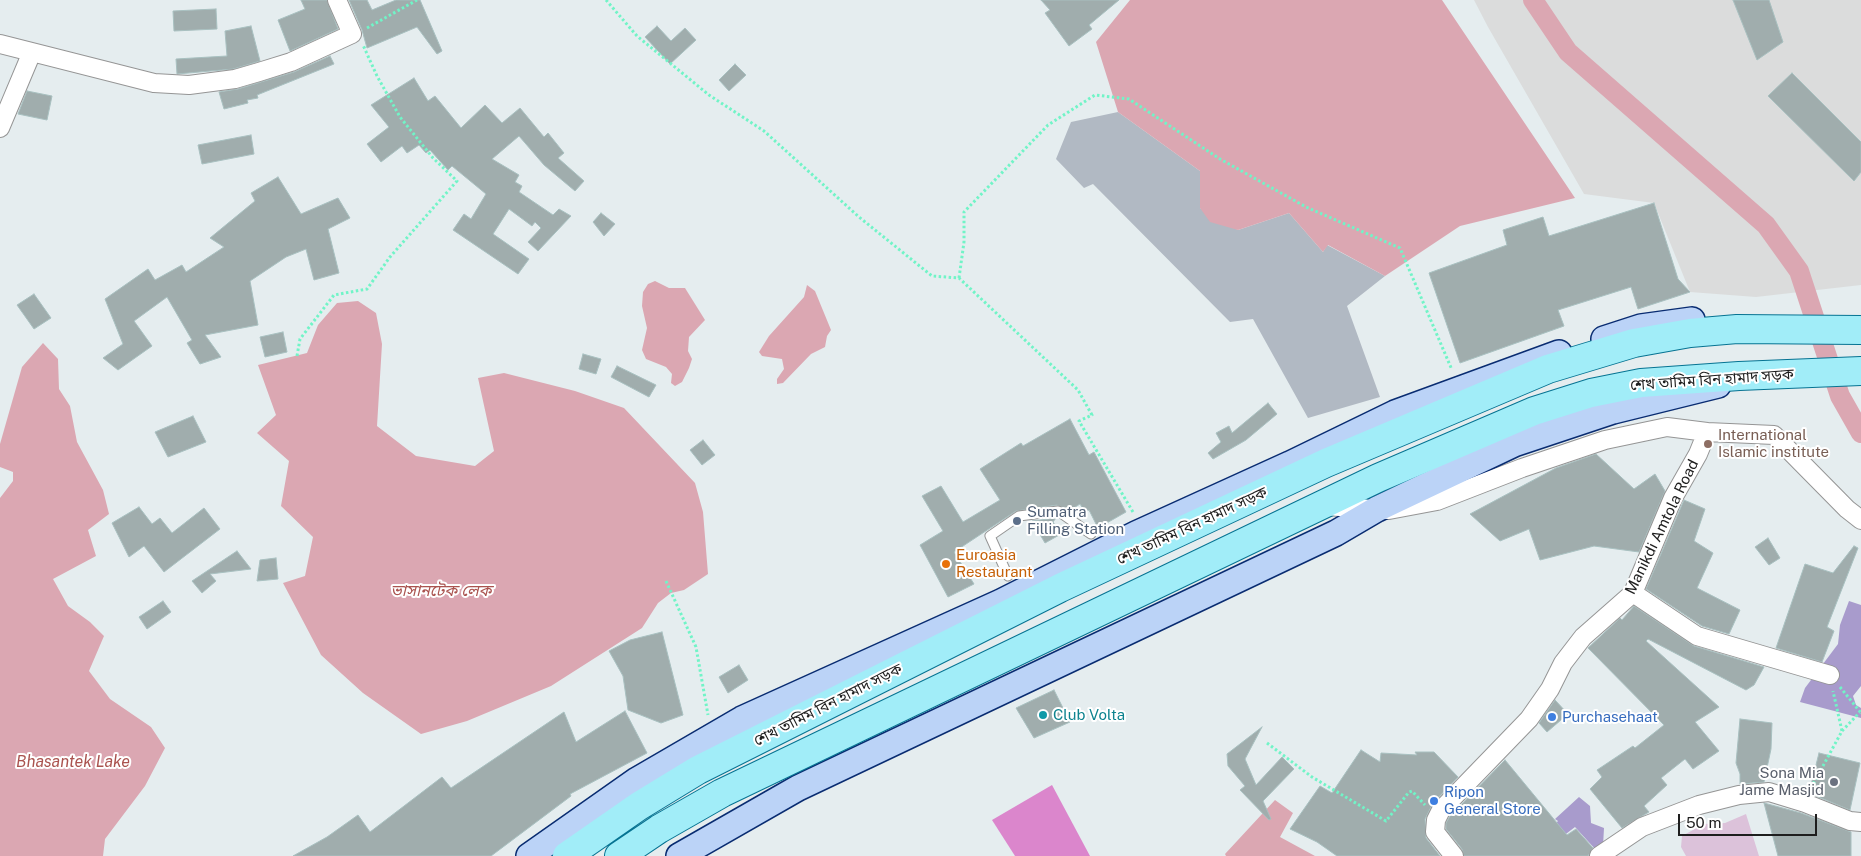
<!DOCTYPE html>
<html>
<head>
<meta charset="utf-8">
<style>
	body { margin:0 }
	#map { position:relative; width:1861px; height:856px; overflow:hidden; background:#e5edef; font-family:"Public Sans",sans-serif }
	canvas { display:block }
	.scale { position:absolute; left:1678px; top:814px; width:139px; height:22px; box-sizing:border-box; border:2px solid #1e1e1e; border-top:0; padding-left:6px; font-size:15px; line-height:18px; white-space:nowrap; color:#1e1e1e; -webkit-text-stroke:4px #fff; paint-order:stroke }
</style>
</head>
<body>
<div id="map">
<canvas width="1861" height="856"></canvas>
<div class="scale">50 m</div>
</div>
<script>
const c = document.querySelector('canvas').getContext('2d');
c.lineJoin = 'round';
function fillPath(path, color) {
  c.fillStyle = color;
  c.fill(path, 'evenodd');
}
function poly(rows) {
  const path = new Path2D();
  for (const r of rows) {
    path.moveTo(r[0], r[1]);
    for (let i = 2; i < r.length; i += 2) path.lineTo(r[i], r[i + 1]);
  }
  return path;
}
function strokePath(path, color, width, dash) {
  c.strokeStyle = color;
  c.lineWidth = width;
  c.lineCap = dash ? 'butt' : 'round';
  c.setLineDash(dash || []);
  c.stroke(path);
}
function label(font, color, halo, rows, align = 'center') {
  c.font = font + ' "Public Sans","Noto Sans Bengali",sans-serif';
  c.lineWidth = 4;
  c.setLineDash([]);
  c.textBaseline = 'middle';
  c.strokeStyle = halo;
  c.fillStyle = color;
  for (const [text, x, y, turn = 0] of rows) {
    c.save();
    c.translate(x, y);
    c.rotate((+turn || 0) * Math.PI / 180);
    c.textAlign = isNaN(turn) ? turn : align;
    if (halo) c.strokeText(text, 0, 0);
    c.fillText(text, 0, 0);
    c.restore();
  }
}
fillPath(poly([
	[1474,0,1861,0,1861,285,1756,297,1690,292,1654,203,1584,194,1488,27]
]), '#dbdcdc');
fillPath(poly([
	[1118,112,1200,171,1200,208,1238,230,1289,213,1323,252,1327,245,1385,276,1347,306,1380,397,1308,418,1253,319,1230,322,1093,184,1084,188,1056,159,1071,122]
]), '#b1b9c3');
fillPath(poly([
	[1849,601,1861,605,1861,686,1853,696,1856,705,1861,708,1861,718,1800,702,1805,688,1838,644,1840,625],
	[1579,797,1590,806,1591,823,1604,828,1603,846,1596,850,1575,827,1558,840,1549,831,1558,821,1555,819]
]), '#a89bcc');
fillPath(poly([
	[1746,814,1759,856,1686,856,1681,847,1682,836,1704,824,1725,823]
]), '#dcc2da');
fillPath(poly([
	[1052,785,1090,856,1015,856,992,820]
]), '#db86cc');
fillPath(poly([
	[1130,0,1442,0,1575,198,1460,226,1385,276,1328,245,1323,252,1289,213,1238,230,1210,222,1200,208,1200,171,1118,112,1096,42],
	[655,281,669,288,685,288,705,320,689,337,688,351,692,359,689,368,682,382,675,386,671,383,672,374,666,367,646,359,642,350,647,328,642,306,643,292,648,284],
	[807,285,815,291,831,330,827,336,825,347,811,354,783,383,777,384,777,379,784,369,782,359,762,356,759,352,769,336,804,297],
	[358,301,376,313,382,344,377,426,416,456,475,466,494,451,478,378,504,373,575,391,624,408,695,483,703,512,708,574,684,590,671,593,658,603,642,628,551,686,467,721,421,734,363,693,321,655,283,583,305,576,313,537,281,506,289,461,257,433,276,415,258,365,307,353,318,325,337,303],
	[43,343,58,359,59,389,70,406,77,442,103,490,109,514,88,530,96,556,53,579,68,606,90,622,104,636,89,671,110,699,151,727,165,748,145,786,105,839,103,856,0,856,0,498,13,481,13,472,0,467,0,444,22,367],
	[1275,800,1293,813,1280,837,1315,856,1226,856,1225,854]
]), '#dba7b2');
strokePath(poly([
	[1533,0,1568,52,1766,225,1799,271,1840,396,1861,433]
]), '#dba7b2', 20);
const building = poly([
	[301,0,327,0,338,29,290,51,278,20,305,9,301,0],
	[349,0,367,0,372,10,396,0,420,0,442,51,437,54,417,27,367,48,362,30,349,0],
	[1041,0,1119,0,1089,25,1092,29,1069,46,1045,13,1050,10,1041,0],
	[1733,0,1769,0,1783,42,1757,60,1733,0],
	[216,9,217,29,174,31,173,11,216,9],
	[251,26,260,61,233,69,177,74,176,59,227,56,225,31,251,26],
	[657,26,671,41,685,28,696,40,670,64,645,37,657,26],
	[330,56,334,64,257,95,258,98,247,100,248,103,224,109,219,92,238,89,294,72,330,56],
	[735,64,746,75,729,91,719,80,735,64],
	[1792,73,1861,142,1861,172,1854,181,1768,96,1792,73],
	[414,78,428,101,435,96,461,128,485,105,502,123,520,108,544,137,548,133,564,153,558,158,584,181,575,191,544,165,519,136,492,159,519,175,515,182,522,186,519,192,553,215,559,209,571,216,538,251,528,242,541,228,535,222,532,226,509,209,493,234,529,259,518,274,453,230,464,214,471,219,486,194,452,166,448,170,430,150,426,153,419,145,407,153,402,146,381,162,367,144,389,127,371,105,414,78],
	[27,91,52,96,47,120,18,114,27,91],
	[251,135,254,154,202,164,198,145,251,135],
	[278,177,301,214,338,198,350,218,328,229,339,273,314,280,306,249,286,257,250,281,258,325,205,335,221,357,200,364,187,343,192,340,167,297,134,321,152,346,118,370,103,358,123,344,105,299,148,269,155,280,182,265,186,272,224,247,210,238,255,201,251,193,278,177],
	[1654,203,1678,279,1690,292,1638,309,1631,287,1558,310,1564,326,1460,363,1429,273,1507,245,1503,230,1543,217,1549,236,1654,203],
	[601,213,615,224,604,236,593,222,601,213],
	[34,294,51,318,34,329,17,305,34,294],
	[283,332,287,352,265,357,260,337,283,332],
	[583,354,601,359,596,374,579,369,583,354],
	[617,366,656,385,649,397,611,377,617,366],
	[1268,403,1277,414,1246,440,1213,459,1208,453,1221,442,1216,433,1229,426,1232,433,1268,403],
	[193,416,206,442,168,457,155,432,193,416],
	[1070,419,1089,455,1094,452,1126,512,1098,528,1089,510,1085,512,1080,504,1069,511,1057,505,1016,511,954,552,974,584,948,597,920,545,943,531,922,496,941,486,963,522,1000,500,980,469,1021,443,1023,446,1070,419],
	[703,440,715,455,702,465,690,450,703,440],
	[1596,454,1634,489,1655,474,1665,491,1639,552,1594,546,1540,560,1529,529,1500,541,1470,514,1556,468,1596,454],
	[1684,500,1705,509,1694,541,1713,553,1697,588,1740,610,1729,634,1702,626,1646,589,1684,500],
	[139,507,152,524,160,518,172,533,204,508,220,529,164,572,144,546,129,557,112,523,139,507],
	[1056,518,1053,522,1061,534,1045,543,1032,521,1056,518],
	[1768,538,1780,558,1769,565,1755,547,1768,538],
	[1854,546,1858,548,1827,627,1834,631,1822,662,1776,648,1805,564,1833,573,1854,546],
	[237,551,251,569,210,574,216,581,202,593,192,581,237,551],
	[276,558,278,579,257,581,260,560,276,558],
	[163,601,171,612,147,629,139,617,163,601],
	[1634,606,1694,646,1764,667,1754,685,1746,690,1648,639,1646,641,1719,707,1695,722,1719,751,1693,769,1685,759,1661,778,1667,785,1644,806,1649,812,1622,828,1590,789,1602,777,1597,770,1633,746,1635,748,1664,725,1588,648,1620,618,1622,620,1634,606],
	[662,632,683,715,661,723,628,710,623,676,609,651,630,640,662,632],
	[739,665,748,680,728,693,719,677,739,665],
	[1054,690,1070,722,1034,738,1016,708,1054,690],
	[1555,700,1568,714,1547,732,1539,723,1555,700],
	[625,711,647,753,570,794,571,796,491,856,293,856,327,837,358,815,370,832,442,777,451,788,564,712,576,742,625,711],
	[1740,719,1772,723,1771,749,1764,782,1740,784,1740,774,1736,763,1740,719],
	[1262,727,1245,759,1256,785,1282,757,1294,769,1263,801,1271,819,1269,820,1240,790,1245,786,1228,766,1227,754,1262,727],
	[1361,750,1380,762,1381,753,1417,755,1415,752,1434,752,1458,777,1433,803,1425,819,1426,838,1440,856,1337,856,1317,842,1290,829,1320,786,1332,793,1361,750],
	[1819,753,1860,763,1850,810,1809,793,1819,753],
	[1505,760,1567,835,1576,829,1593,848,1588,856,1464,856,1462,849,1446,829,1446,823,1450,816,1505,760],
	[1764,803,1801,813,1851,832,1851,856,1778,856,1764,803]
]);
fillPath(building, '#a0adad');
strokePath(building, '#a8c0c0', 1);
const lane = poly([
	[1008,576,990,536,1019,516,1058,511,1091,534]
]);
const street = poly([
	[0,44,154,83,189,85,235,79,259,72,291,62,352,34,337,0],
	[0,128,32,52],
	[1707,432,1774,435,1847,509,1861,520],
	[1324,506,1389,510,1437,501,1522,468,1605,440,1667,427,1707,432,1698,454,1673,498,1633,593,1583,637,1563,663,1550,689,1529,719,1441,810,1436,820,1435,832,1454,856],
	[1633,593,1697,636,1830,675],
	[1599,856,1642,827,1699,805,1739,795,1769,792,1805,803,1850,821,1861,822]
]);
const secondary = poly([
	[1604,339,1641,327,1692,320],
	[529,856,637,780,742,719,1001,602,1136,534,1290,464,1395,413,1559,353],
	[679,856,798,788,1336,533,1377,509,1514,444,1613,411,1718,385]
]);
const primary = poly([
	[567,856,639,806,698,770,1060,588,1326,463,1548,369,1634,343,1690,333,1737,329,1861,330],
	[619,856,659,829,722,793,1378,478,1534,411,1591,393,1641,383,1739,376,1861,371]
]);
strokePath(lane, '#959595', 11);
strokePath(street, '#959595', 20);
strokePath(secondary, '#092c71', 28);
strokePath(primary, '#067392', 30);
strokePath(poly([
	[606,0,637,36,709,95,764,131,859,217,932,276,959,278,1078,390,1092,415,1079,421,1133,512],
	[367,28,417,0],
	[959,278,964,242,964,212,1048,125,1095,95,1129,99,1220,159,1306,207,1400,248,1452,370],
	[297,356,300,339,334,295,367,289,390,257,457,181,433,158,400,117,377,76,363,45],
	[666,581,696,647,708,715],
	[1840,687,1861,713],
	[1842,731,1860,712],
	[1267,743,1312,777,1386,821,1409,792,1412,791,1425,805],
	[1811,788,1842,731,1833,691]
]), '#71f4c7', 3, [2.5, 2.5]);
strokePath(lane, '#fff', 9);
strokePath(street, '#fff', 18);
strokePath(secondary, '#bbd3f7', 25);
strokePath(primary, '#a1edf8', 28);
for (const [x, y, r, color] of [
	[1708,444,5,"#8d6e63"],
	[1017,521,5,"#5c6f8a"],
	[946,564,5,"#e8710a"],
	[1043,715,5,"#0f9aa8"],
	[1552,717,5,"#3f7fe0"],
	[1834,782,5,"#6b7280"],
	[1434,801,5,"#3f7fe0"]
]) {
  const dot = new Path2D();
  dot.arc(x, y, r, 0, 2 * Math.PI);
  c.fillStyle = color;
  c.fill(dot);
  strokePath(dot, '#fff', 2);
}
label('15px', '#1e1e1e', '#fff', [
	["শেখ তামিম বিন হামাদ সড়ক",1712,380,-4],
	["শেখ তামিম বিন হামাদ সড়ক",1192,526,-25],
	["Manikdi Amtola Road",1662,527,-64],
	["শেখ তামিম বিন হামাদ সড়ক",828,705,-27]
]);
label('15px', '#785e54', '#fff', [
	["International",1718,435],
	["Islamic institute",1718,452]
], 'left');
label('15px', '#4e5e75', '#fff', [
	["Sumatra",1027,512],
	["Filling Station",1027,529]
], 'left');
label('15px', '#c56008', '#fff', [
	["Euroasia",956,555],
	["Restaurant",956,572]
], 'left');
label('15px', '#0d838f', '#fff', [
	["Club Volta",1053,715]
], 'left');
label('15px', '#366cbe', '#fff', [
	["Purchasehaat",1562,717],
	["Ripon",1444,792],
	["General Store",1444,809]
], 'left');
label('15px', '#5b616d', '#fff', [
	["Sona Mia",1824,773],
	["Jame Masjid",1824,790]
], 'right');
label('italic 16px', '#aa534f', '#fff', [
	["ভাসানটেক লেক",441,591],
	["Bhasantek Lake",73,762]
]);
</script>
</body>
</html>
